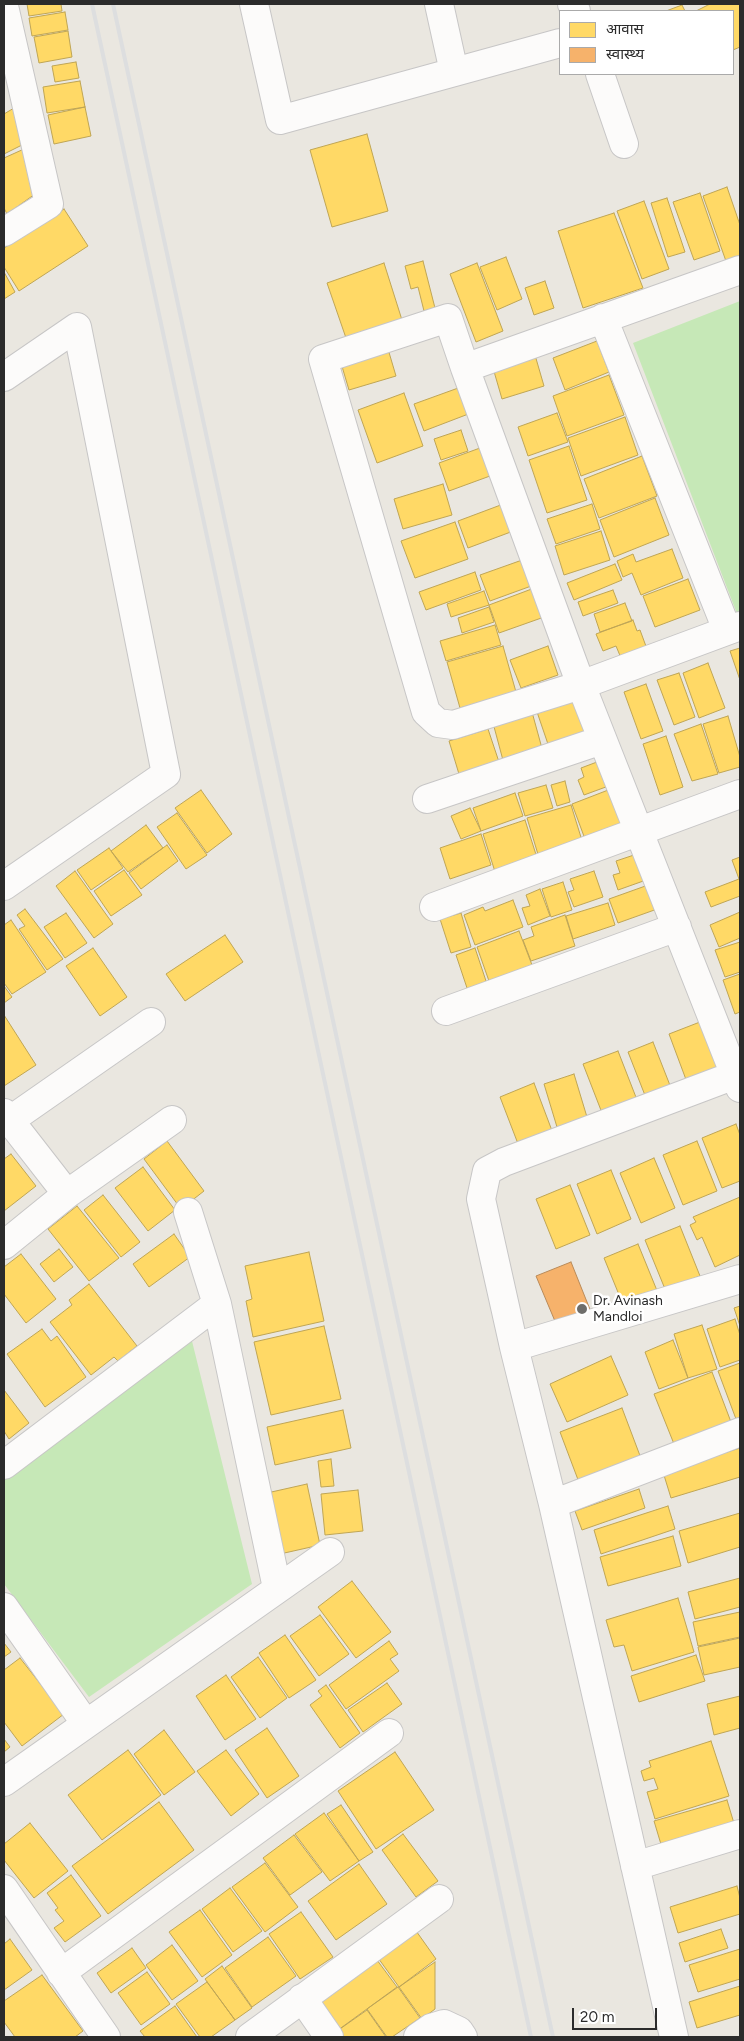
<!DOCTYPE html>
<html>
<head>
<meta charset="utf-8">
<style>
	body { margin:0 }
	#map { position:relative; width:744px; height:2041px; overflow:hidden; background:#eae7e0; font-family:Figtree,"Noto Sans Devanagari",sans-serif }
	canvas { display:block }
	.frame { position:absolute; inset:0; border:5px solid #2b2b2b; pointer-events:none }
	.legend { position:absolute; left:559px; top:10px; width:175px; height:65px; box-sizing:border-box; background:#fff; border:1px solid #aaa; margin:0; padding:6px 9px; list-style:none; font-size:15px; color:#2b2b2b }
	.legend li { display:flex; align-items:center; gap:10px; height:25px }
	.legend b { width:25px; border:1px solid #aaa }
	.scale { position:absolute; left:572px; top:2008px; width:85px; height:22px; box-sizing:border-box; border:2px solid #2b2b2b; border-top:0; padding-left:6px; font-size:15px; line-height:18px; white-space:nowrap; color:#2b2b2b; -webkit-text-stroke:4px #fff; paint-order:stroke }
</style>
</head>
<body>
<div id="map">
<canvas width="744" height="2041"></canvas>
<div class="frame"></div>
<ul class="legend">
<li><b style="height:14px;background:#ffd966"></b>आवास</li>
<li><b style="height:14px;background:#f6b26b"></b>स्वास्थ्य</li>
</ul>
<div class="scale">20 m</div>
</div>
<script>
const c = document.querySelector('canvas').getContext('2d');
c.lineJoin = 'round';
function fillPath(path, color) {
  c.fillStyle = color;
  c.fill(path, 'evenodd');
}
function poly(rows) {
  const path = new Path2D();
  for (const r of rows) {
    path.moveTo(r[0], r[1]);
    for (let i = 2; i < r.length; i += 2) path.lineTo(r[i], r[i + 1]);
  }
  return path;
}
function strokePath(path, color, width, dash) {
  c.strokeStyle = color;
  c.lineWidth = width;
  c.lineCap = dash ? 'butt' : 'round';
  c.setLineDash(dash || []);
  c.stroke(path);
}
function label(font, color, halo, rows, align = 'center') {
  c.font = font + ' Figtree,sans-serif';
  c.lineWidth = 5;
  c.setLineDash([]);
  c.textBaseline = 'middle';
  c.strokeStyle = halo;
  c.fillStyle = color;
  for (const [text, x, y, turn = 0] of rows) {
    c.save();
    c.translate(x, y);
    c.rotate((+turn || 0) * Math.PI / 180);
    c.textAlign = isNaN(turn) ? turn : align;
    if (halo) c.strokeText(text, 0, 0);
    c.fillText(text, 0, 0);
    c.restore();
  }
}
fillPath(poly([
	[740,301,740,619,739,619,633,343],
	[190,1333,252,1584,89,1697,4,1584,4,1478]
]), '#c6e8b7');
const homes = poly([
	[21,4,61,4,62,11,29,16,27,4,21,4],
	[710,4,740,4,740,47,733,50,733,11,696,11,710,4],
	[682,5,685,11,666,11,682,5],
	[65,12,68,30,32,36,29,18,65,12],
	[68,31,72,57,39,63,34,37,68,31],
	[76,62,79,78,55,82,52,66,76,62],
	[80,81,85,107,47,113,43,87,80,81],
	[85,107,91,136,54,144,48,115,85,107],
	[14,108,22,145,4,154,4,114,14,108],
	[367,134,388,211,332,227,310,150,367,134],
	[24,149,35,194,7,214,4,208,4,158,24,149],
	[727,187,740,225,740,260,727,264,703,196,727,187],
	[700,193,720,251,694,260,673,202,700,193],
	[667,198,685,252,668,257,651,203,667,198],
	[644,201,669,269,642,279,617,211,644,201],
	[64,209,88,246,19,291,4,267,4,248,64,209],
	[614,213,643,288,583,308,558,231,614,213],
	[506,257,522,299,497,310,480,267,506,257],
	[423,261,435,308,424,311,418,287,411,289,405,266,423,261],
	[384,263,402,320,346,338,327,283,384,263],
	[477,263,503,331,476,342,450,274,477,263],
	[4,272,15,292,4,299,4,272],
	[545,281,554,308,534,315,525,288,545,281],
	[597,341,609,372,565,390,553,358,597,341],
	[388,349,396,376,349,390,341,363,388,349],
	[535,355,544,386,502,399,493,368,535,355],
	[609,375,624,415,567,436,553,396,609,375],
	[461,387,471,413,424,431,414,404,461,387],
	[404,393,423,446,377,463,358,410,404,393],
	[557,413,568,442,528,456,518,427,557,413],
	[625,417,638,455,581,476,568,438,625,417],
	[461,430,468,451,441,460,434,439,461,430],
	[569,446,587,500,547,513,529,460,569,446],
	[480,448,490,476,449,491,439,463,480,448],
	[642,456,657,496,599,518,584,479,642,456],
	[443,484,452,515,403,529,394,499,443,484],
	[655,498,669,535,614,557,600,520,655,498],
	[506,503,516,530,468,548,458,521,506,503],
	[592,504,600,529,556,544,547,519,592,504],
	[455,522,468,559,415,578,401,541,455,522],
	[601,531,610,560,564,575,555,546,601,531],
	[672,549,683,578,641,595,632,573,623,577,617,561,633,554,636,562,672,549],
	[525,559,534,585,490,601,480,575,525,559],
	[615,564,622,580,574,600,567,583,615,564],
	[475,572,481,590,426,610,419,592,475,572],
	[688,579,700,610,655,627,643,596,688,579],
	[537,587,547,616,499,633,489,605,537,587],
	[613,590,618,603,583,616,578,602,613,590],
	[484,591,489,605,451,617,447,604,484,591],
	[625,603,632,621,600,632,594,614,625,603],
	[489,607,494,622,462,633,458,618,489,607],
	[633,620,637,631,640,630,647,649,621,658,616,646,603,651,596,634,633,620],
	[495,625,501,645,446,661,440,641,495,625],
	[503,646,516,692,460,708,447,662,503,646],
	[548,646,558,675,521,688,510,660,548,646],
	[740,648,740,680,730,651,740,648],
	[708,663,725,708,699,718,683,673,708,663],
	[679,673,695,717,674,725,657,680,679,673],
	[646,684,663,731,641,739,624,692,646,684],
	[580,694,595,735,550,750,536,709,580,694],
	[532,712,543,752,504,764,493,723,532,712],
	[728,716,740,757,740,767,719,773,703,724,728,716],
	[701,724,718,774,692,781,674,734,701,724],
	[488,729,502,771,462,784,449,741,488,729],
	[666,736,683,787,660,795,643,744,666,736],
	[605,759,614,784,584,795,578,780,584,777,581,768,605,759],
	[565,781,570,802,557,806,551,785,565,781],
	[546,785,553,808,525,816,518,793,546,785],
	[616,787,630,822,585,839,572,804,616,787],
	[201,790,232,834,207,853,175,808,201,790],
	[515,793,523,816,481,831,473,808,515,793],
	[571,805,584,847,540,861,527,818,571,805],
	[470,808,481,831,461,839,451,816,470,808],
	[177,813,207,855,186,869,157,827,177,813],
	[525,820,539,864,497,878,483,834,525,820],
	[146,825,163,848,128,872,111,851,146,825],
	[481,834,491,865,450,879,440,848,481,834],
	[167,845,178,861,141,889,129,873,167,845],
	[109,848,123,868,91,890,77,870,109,848],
	[640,853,649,879,618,890,613,875,620,873,616,861,640,853],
	[740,857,740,896,711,907,705,892,739,879,732,860,740,857],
	[124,870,142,895,111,916,94,891,124,870],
	[75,871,113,924,94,938,56,886,75,871],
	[594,871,603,897,574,907,568,892,574,890,570,879,594,871],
	[563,882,572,910,551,917,542,889,563,882],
	[651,884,660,908,618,923,609,899,651,884],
	[540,889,550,916,528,925,522,908,530,906,526,895,540,889],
	[513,900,523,927,475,945,464,915,483,907,485,911,513,900],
	[608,903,615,925,573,939,566,916,608,903],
	[25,909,63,959,47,970,19,929,25,926,17,915,25,909],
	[740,912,740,938,719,947,710,925,740,912],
	[66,913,87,943,65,958,44,927,66,913],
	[461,913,471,947,451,953,440,919,461,913],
	[565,915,575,946,531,961,523,940,534,936,531,927,565,915],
	[11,920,46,972,12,994,4,983,4,925,11,920],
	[519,931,532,965,489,981,477,947,519,931],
	[225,935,243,962,185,1001,166,974,225,935],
	[740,942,740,972,725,977,715,950,740,942],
	[93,948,127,997,100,1016,66,966,93,948],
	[475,948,487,984,468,991,456,955,475,948],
	[740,974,740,1012,735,1014,723,980,740,974],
	[4,986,12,997,4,1003,4,986],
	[4,1015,36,1065,4,1086,4,1015],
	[700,1022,722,1081,691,1093,669,1034,700,1022],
	[653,1042,673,1093,648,1103,628,1052,653,1042],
	[618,1051,639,1105,604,1118,583,1064,618,1051],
	[574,1074,590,1127,560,1137,544,1084,574,1074],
	[534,1083,554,1136,520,1149,500,1097,534,1083],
	[736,1124,740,1135,740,1181,722,1188,702,1138,736,1124],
	[167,1141,204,1191,181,1209,144,1159,167,1141],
	[697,1141,717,1191,683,1205,663,1155,697,1141],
	[11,1154,36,1186,4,1211,4,1159,11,1154],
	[654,1158,675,1208,641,1223,620,1173,654,1158],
	[143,1167,175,1210,148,1231,115,1188,143,1167],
	[611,1170,631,1219,597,1234,577,1184,611,1170],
	[570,1185,590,1235,556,1249,536,1199,570,1185],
	[103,1195,140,1242,121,1257,84,1210,103,1195],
	[740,1197,740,1255,715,1267,702,1237,697,1240,690,1225,696,1222,693,1217,740,1197],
	[77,1206,119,1258,89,1281,48,1229,77,1206],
	[680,1226,700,1276,665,1289,645,1240,680,1226],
	[174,1234,190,1257,149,1287,133,1264,174,1234],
	[638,1244,658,1293,624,1307,604,1258,638,1244],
	[59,1249,73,1267,54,1282,40,1264,59,1249],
	[309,1252,324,1321,253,1337,246,1301,252,1299,245,1266,309,1252],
	[21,1254,56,1299,26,1323,4,1294,4,1267,21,1254],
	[89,1284,137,1346,118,1361,114,1357,91,1375,50,1322,72,1305,69,1300,89,1284],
	[740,1306,740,1326,734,1308,740,1306],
	[735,1319,740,1335,740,1360,720,1367,707,1329,735,1319],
	[702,1325,717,1369,688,1378,674,1334,702,1325],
	[324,1326,341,1399,271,1415,254,1342,324,1326],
	[42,1329,51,1341,57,1336,86,1377,45,1407,7,1354,42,1329],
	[673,1340,688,1378,659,1389,645,1352,673,1340],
	[611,1356,628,1395,567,1422,550,1384,611,1356],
	[740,1363,740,1417,736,1419,718,1371,740,1363],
	[712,1372,731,1422,674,1444,654,1394,712,1372],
	[4,1390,29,1423,9,1439,4,1431,4,1390],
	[622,1408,642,1461,580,1485,560,1432,622,1408],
	[343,1410,351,1448,275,1465,267,1427,343,1410],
	[740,1448,740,1477,671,1498,663,1472,740,1448],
	[331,1459,334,1486,321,1487,318,1461,331,1459],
	[307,1484,320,1545,280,1554,267,1493,307,1484],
	[639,1489,645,1508,582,1530,575,1511,639,1489],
	[358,1490,363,1531,325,1535,321,1494,358,1490],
	[668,1506,675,1529,601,1554,594,1530,668,1506],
	[740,1513,740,1547,688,1563,679,1531,740,1513],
	[673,1536,681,1566,608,1586,600,1557,673,1536],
	[740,1578,740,1607,695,1619,688,1592,740,1578],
	[352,1581,391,1632,356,1658,318,1607,352,1581],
	[678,1598,694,1652,632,1671,624,1645,614,1647,606,1620,678,1598],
	[740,1612,740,1637,698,1646,693,1622,740,1612],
	[320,1615,349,1654,319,1676,290,1636,320,1615],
	[285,1635,316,1680,289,1698,259,1653,285,1635],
	[740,1638,740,1667,704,1675,698,1647,740,1638],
	[389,1641,398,1654,390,1659,399,1671,346,1709,329,1685,389,1641],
	[4,1643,11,1652,4,1657,4,1643],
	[696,1655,705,1681,639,1702,631,1676,696,1655],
	[258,1657,287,1698,260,1718,231,1677,258,1657],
	[20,1658,64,1714,22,1746,4,1722,4,1670,20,1658],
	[226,1675,256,1719,225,1740,196,1696,226,1675],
	[387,1683,402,1704,363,1732,348,1710,387,1683],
	[326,1685,360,1733,340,1748,310,1705,322,1696,318,1691,326,1685],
	[740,1696,740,1728,714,1735,707,1704,740,1696],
	[267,1728,299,1776,267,1798,235,1750,267,1728],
	[164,1730,195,1772,164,1795,134,1754,164,1730],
	[4,1739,10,1747,4,1752,4,1739],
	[711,1741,729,1796,655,1819,647,1792,658,1789,654,1778,644,1781,641,1771,651,1767,649,1761,711,1741],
	[128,1750,161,1795,102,1840,68,1795,128,1750],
	[226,1750,259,1794,231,1816,197,1771,226,1750],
	[395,1752,434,1810,376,1849,338,1791,395,1752],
	[727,1800,736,1830,663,1851,654,1821,727,1800],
	[159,1802,194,1850,108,1914,72,1866,159,1802],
	[341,1805,373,1852,359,1861,327,1814,341,1805],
	[324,1813,359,1861,330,1881,295,1834,324,1813],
	[30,1823,68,1871,34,1898,4,1860,4,1844,30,1823],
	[403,1834,438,1881,416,1897,382,1850,403,1834],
	[294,1835,322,1872,290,1895,263,1858,294,1835],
	[265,1863,298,1907,265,1932,232,1887,265,1863],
	[359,1864,387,1904,336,1940,308,1901,359,1864],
	[71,1875,101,1916,65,1942,54,1928,64,1921,55,1910,58,1908,47,1893,71,1875],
	[737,1886,740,1898,740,1914,678,1933,670,1907,737,1886],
	[230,1888,262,1931,233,1952,202,1909,230,1888],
	[200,1910,232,1955,202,1977,169,1932,200,1910],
	[301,1912,333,1957,300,1979,269,1934,301,1912],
	[414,1928,436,1959,399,1987,376,1955,414,1928],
	[721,1929,728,1948,685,1962,679,1943,721,1929],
	[268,1937,296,1976,252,2007,225,1968,268,1937],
	[10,1939,32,1970,4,1990,4,1944,10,1939],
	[172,1945,198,1981,172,2000,146,1965,172,1945],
	[132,1948,146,1968,111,1993,97,1973,132,1948],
	[740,1949,740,1979,698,1992,689,1965,740,1949],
	[374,1956,397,1987,334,2033,311,2001,374,1956],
	[435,1962,435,2009,422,2019,399,1987,435,1962],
	[222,1966,252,2008,235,2020,205,1979,222,1966],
	[147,1972,170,2004,141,2025,118,1993,147,1972],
	[42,1975,83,2031,75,2037,15,2037,4,2022,4,2001,42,1975],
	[207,1982,235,2020,211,2037,200,2037,176,2004,207,1982],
	[740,1986,740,2015,697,2028,689,2002,740,1986],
	[398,1987,420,2018,392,2037,387,2037,367,2009,398,1987],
	[175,2006,197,2037,145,2037,140,2031,175,2006],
	[367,2010,386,2037,342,2037,337,2031,367,2010]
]);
fillPath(homes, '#ffd966');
strokePath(homes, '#bfa554', 1);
const health = poly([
	[571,1262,591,1312,557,1326,536,1276,571,1262]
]);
fillPath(health, '#f6b26b');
strokePath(health, '#b98a58', 1);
const street = poly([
	[254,4,280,120,560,43],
	[439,4,454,72],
	[572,4,576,11],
	[4,6,49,204,4,232],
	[600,74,624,144],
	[603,318,727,630],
	[465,368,740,270],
	[4,377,77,327,166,774,4,886],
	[740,626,581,685,453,725,438,723,426,712,323,359,448,318,465,368,581,685,740,1088],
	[427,799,602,740],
	[434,907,740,794],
	[446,1011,677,927],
	[4,1113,67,1194],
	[9,1121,151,1022],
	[188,1212,217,1304,277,1588],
	[4,1245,67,1194,172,1120],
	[514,1347,740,1279],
	[4,1465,217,1304],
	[553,1504,740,1432],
	[4,1607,86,1724],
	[4,1782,330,1552],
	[635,1866,740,1834],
	[4,1889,106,2037],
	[61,1973,389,1733],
	[302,1998,329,2037],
	[250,2037,439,1899],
	[418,2037,431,2028,444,2024,459,2031,463,2037],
	[674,2037,553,1504,514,1347,481,1199,487,1171,504,1162,735,1075]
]);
strokePath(street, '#c7c6c6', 30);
strokePath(street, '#fcfbfa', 28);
strokePath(poly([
	[92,4,531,2037],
	[113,4,553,2037]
]), '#dddedf', 4);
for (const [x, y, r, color] of [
	[582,1309,6,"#6e6d6a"]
]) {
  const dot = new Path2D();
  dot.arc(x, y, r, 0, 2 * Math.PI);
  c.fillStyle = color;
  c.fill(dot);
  strokePath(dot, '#fff', 2);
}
label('14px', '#2b2b2b', '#fff', [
	["Dr. Avinash",593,1301],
	["Mandloi",593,1317]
], 'left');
</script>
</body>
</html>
